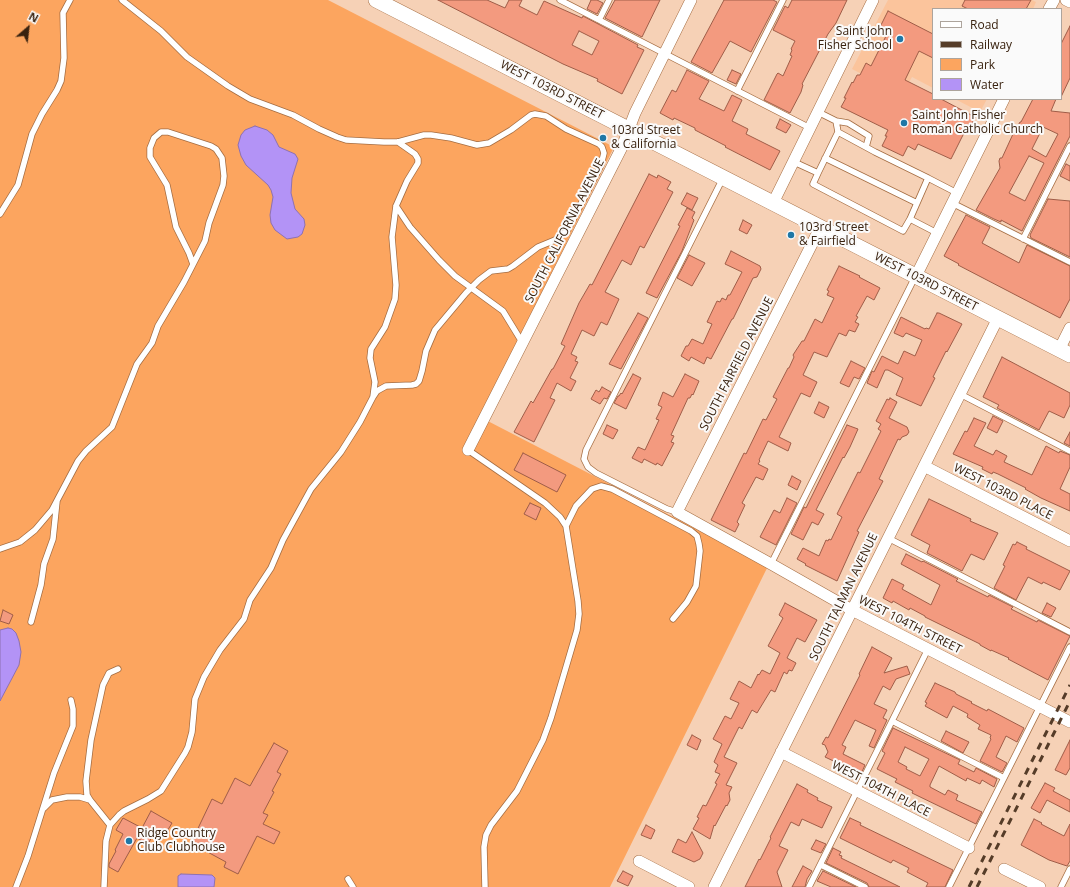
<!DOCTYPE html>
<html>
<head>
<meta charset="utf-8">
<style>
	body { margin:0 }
	#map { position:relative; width:1070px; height:887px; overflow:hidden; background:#f6d1b6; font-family:"Open Sans",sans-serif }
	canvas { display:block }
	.legend { position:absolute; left:932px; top:8px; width:130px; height:92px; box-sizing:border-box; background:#fafafa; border:1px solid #ada49c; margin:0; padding:5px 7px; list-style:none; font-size:12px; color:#39220f }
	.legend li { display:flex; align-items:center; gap:8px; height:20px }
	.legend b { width:20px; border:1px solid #ada49c }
	.north { position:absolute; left:8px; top:8px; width:40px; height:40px; -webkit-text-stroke:3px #fafafa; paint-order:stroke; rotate:28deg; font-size:11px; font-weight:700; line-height:16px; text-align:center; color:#39220f }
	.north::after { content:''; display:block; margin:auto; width:14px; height:18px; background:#39220f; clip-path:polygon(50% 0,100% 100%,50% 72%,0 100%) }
</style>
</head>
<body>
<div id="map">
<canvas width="1070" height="887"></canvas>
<ul class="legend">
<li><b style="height:5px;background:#fff"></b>Road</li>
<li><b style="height:5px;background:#553c28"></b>Railway</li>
<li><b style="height:11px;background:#fca55f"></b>Park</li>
<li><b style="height:11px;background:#b393f6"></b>Water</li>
</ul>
<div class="north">N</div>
</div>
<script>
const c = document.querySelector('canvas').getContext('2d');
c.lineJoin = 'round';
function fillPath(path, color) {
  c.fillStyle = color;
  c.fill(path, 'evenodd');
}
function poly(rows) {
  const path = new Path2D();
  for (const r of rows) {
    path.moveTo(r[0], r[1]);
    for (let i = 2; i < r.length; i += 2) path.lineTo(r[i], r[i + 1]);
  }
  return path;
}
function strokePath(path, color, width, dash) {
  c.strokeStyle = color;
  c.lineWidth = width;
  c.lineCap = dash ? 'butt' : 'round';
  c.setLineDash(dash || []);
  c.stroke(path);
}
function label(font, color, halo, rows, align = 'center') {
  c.font = font + ' "Open Sans",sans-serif';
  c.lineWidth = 4;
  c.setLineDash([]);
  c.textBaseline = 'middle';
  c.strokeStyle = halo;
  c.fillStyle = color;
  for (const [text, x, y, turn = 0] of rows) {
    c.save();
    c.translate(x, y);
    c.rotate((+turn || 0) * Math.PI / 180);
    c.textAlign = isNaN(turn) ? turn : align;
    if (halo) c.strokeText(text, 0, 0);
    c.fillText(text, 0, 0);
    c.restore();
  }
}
fillPath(poly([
	[888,0,1032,0,1036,2,1033,9,933,9,933,88,912,77,902,95,852,69],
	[955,99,987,99,980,112]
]), '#fbc49c');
fillPath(poly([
	[0,0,328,0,614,147,480,417,768,566,610,887,0,887]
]), '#fca55f');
const water = poly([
	[255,126,267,130,273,135,279,147,295,154,298,159,292,178,291,193,295,209,304,219,305,225,302,234,298,237,287,239,275,230,271,223,270,215,273,197,271,190,268,185,246,165,241,156,238,145,241,135,245,130,255,126],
	[8,628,12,629,16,633,19,641,21,652,19,665,0,701,0,630,8,628],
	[181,874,212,875,215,878,214,887,178,887,178,876,181,874]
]);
fillPath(water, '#b393f6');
strokePath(water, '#8e71b1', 1);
const building = poly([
	[438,0,487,0,505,8,509,0,522,0,519,6,537,15,544,1,582,18,583,16,638,45,637,47,644,50,622,94,597,81,598,79,563,64,438,0],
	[579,31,599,41,592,55,572,45,579,31],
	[591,0,597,0,603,3,597,14,587,9,591,0],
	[615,0,660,0,642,37,605,18,615,0],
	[724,0,773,0,777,2,751,52,730,41,712,73,691,62,724,0],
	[792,0,847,0,836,23,828,34,802,84,803,85,801,92,790,113,764,100,777,74,778,73,783,76,792,56,790,55,792,50,791,49,795,41,773,30,785,6,788,8,792,0],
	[965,0,1031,0,1026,9,968,9,962,6,965,0],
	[888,11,933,34,933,58,919,51,905,80,933,94,933,99,941,99,975,117,971,126,968,125,951,159,918,144,915,150,908,146,903,156,882,146,887,136,885,136,888,130,841,107,846,98,844,98,852,82,853,83,857,75,860,75,866,63,871,66,887,34,879,29,888,11],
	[1070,26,1070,78,1061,97,1061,44,1070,26],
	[687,70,709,81,699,99,724,111,732,95,742,100,732,121,748,129,746,134,780,151,770,170,725,147,726,146,695,130,695,128,674,118,673,120,660,113,672,90,676,92,687,70],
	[732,70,741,74,736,84,727,80,732,70],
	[1033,99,1056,99,1051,111,1070,113,1070,136,1022,231,1001,220,1001,222,994,219,976,210,1000,168,999,161,1000,158,1002,158,1013,134,1020,122,1021,122,1033,99],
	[1043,127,1058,134,1046,157,1032,149,1043,127],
	[1029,156,1044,163,1025,201,1009,193,1029,156],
	[780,119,791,125,786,133,776,128,780,119],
	[1066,164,1070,166,1070,181,1060,176,1066,164],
	[649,174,657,178,658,175,671,182,667,189,673,192,644,248,640,246,631,265,622,260,605,292,619,299,607,325,601,322,594,336,582,330,571,354,577,357,575,361,578,362,570,378,576,381,571,391,557,383,550,398,555,400,534,442,514,432,531,401,533,403,552,369,553,369,565,346,561,344,579,303,590,284,592,285,649,174],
	[687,193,698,198,692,210,681,204,687,193],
	[1048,199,1070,201,1070,257,1031,238,1030,235,1048,199],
	[687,208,695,212,692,218,694,220,682,251,657,298,646,293,680,226,678,225,687,208],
	[966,215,990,227,982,243,1019,263,1027,245,1070,266,1070,299,1060,318,958,265,959,264,944,256,966,215],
	[743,220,752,225,747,234,739,230,743,220],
	[731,251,760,266,761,269,757,277,753,278,733,319,732,319,711,359,707,357,704,364,691,357,689,361,681,356,686,346,688,346,692,339,703,344,712,324,707,322,717,301,720,302,722,298,726,300,728,295,730,295,742,272,725,264,731,251],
	[689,255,705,263,692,286,677,278,689,255],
	[839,266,860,276,859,277,880,288,874,300,867,296,856,316,858,317,855,322,859,324,855,332,849,330,846,336,839,333,827,357,814,352,803,375,817,382,810,397,801,393,779,437,791,443,788,451,768,441,759,460,760,461,758,464,768,469,763,480,756,477,742,503,745,505,737,522,739,524,735,532,711,520,744,453,746,454,763,419,766,420,777,399,773,397,788,368,789,368,794,357,793,355,802,341,804,341,815,319,822,323,834,298,827,295,829,291,827,290,839,266],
	[638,313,648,318,621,369,609,364,638,313],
	[937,313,939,313,962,324,947,352,946,351,933,377,935,378,921,406,896,395,903,378,888,370,885,370,877,388,867,383,872,371,874,372,882,356,898,364,904,351,915,356,922,340,906,333,903,337,894,333,901,317,925,329,926,328,929,329,937,313],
	[1002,357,1070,393,1070,405,1064,418,1049,411,1039,430,997,408,999,405,983,397,1002,357],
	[851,361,865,368,859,379,854,377,849,387,840,383,851,361],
	[633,374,641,378,626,409,614,403,618,396,619,396,621,393,622,394,633,374],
	[685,374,699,381,693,395,692,394,690,398,688,398,671,435,674,436,671,442,674,443,662,466,657,463,656,465,644,459,642,463,632,458,638,447,645,450,659,420,656,419,662,407,658,405,663,392,673,397,685,374],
	[602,387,611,392,607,399,604,398,600,404,591,399,596,390,599,392,602,387],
	[890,398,897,402,889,418,907,427,909,432,907,435,902,437,900,440,898,439,887,462,879,479,883,481,857,531,859,532,837,581,805,565,806,564,797,559,803,548,819,556,826,540,828,541,829,539,831,540,842,517,837,514,858,472,860,473,881,431,878,429,881,424,876,421,887,399,889,400,890,398],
	[819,402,829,407,824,418,814,413,819,402],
	[993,416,1003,421,997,433,987,428,993,416],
	[974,418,986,423,974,446,993,455,996,450,1007,456,1004,462,1032,475,1046,446,1059,453,1060,451,1070,455,1070,467,1060,489,1070,494,1070,511,1041,498,1025,489,1026,488,998,474,993,472,992,474,982,469,983,467,953,454,965,431,967,432,974,418],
	[607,425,618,430,613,439,603,434,607,425],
	[847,425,858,429,850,447,844,458,843,457,816,510,824,514,818,525,812,522,803,540,791,534,804,507,806,508,847,425],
	[1070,432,1070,446,1064,443,1070,432],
	[523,453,566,475,557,492,514,470,523,453],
	[792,476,801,481,797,490,788,485,792,476],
	[787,498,797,503,776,545,760,537,774,510,780,513,787,498],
	[929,499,971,519,970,521,998,533,984,560,971,554,962,571,927,553,930,545,911,535,929,499],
	[530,503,541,508,536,520,524,514,530,503],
	[1017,542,1027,547,1026,549,1070,571,1060,590,1043,582,1042,584,1028,577,1016,600,994,588,1005,566,1003,565,1013,544,1015,545,1017,542],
	[906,554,922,562,923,561,958,579,956,581,988,597,989,595,1013,607,1011,609,1037,622,1038,620,1070,636,1048,680,1008,659,1009,658,991,650,991,651,980,645,980,644,925,617,925,616,910,608,909,610,893,601,892,603,883,598,892,579,904,585,902,589,931,605,940,585,901,564,906,554],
	[785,603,817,620,805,642,797,638,787,658,796,663,792,671,789,670,787,674,784,672,775,692,771,690,757,713,752,710,742,729,739,727,724,757,737,763,726,785,732,787,729,793,730,800,727,806,726,805,715,826,714,825,710,839,693,829,699,818,697,817,703,805,706,806,717,784,715,783,720,774,715,772,718,765,714,762,722,744,713,739,725,716,731,719,739,703,730,699,739,681,751,688,758,674,759,675,762,670,770,674,780,653,768,646,783,618,779,615,785,603],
	[1047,603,1056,608,1051,617,1042,613,1047,603],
	[3,610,13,615,9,624,0,621,3,610],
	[872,647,892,658,884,673,907,666,910,674,896,679,890,690,883,686,874,704,887,710,883,718,887,720,874,748,869,746,876,730,855,720,842,745,846,747,843,754,865,765,861,774,825,757,828,752,825,745,822,744,826,737,828,738,860,675,859,674,872,647],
	[935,683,955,692,956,694,972,702,971,703,987,711,988,709,1024,728,1017,742,1006,736,996,757,1007,763,1002,772,980,761,991,739,990,738,991,735,978,729,980,725,967,717,968,714,953,706,947,718,925,706,927,703,925,702,935,683],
	[893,728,960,760,958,764,974,772,976,768,997,779,994,787,982,780,980,784,967,778,966,781,939,766,930,785,930,787,945,795,948,790,958,795,956,800,982,812,976,824,912,793,913,791,895,782,897,779,877,769,885,753,882,751,893,728],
	[905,747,929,759,920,776,906,769,907,767,898,762,905,747],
	[946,731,969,742,963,753,941,741,946,731],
	[692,735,701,740,697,750,687,745,692,735],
	[1070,740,1070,768,1066,775,1055,770,1070,740],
	[274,743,288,751,277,772,281,774,272,791,274,792,263,813,268,815,263,824,280,832,274,844,257,836,238,874,224,867,226,862,191,843,212,799,222,804,235,778,250,786,274,743],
	[1045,783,1055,788,1053,791,1070,800,1070,812,1047,800,1040,813,1031,808,1045,783],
	[797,784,808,790,807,792,818,798,817,800,832,807,822,828,802,819,799,826,791,822,779,846,788,850,777,872,782,887,745,887,759,859,760,860,771,838,770,837,797,784],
	[151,811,172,823,163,838,154,833,148,844,137,838,118,872,109,867,109,864,116,851,115,850,123,834,116,830,123,818,142,828,151,811],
	[850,818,861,823,860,825,953,870,945,887,926,887,928,883,907,872,909,868,893,860,891,863,840,838,850,818],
	[1034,819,1042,823,1041,824,1064,836,1070,824,1070,861,1067,866,1049,860,1021,845,1034,819],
	[646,825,655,830,651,839,641,835,646,825],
	[692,832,703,853,700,859,694,862,672,852,678,839,686,843,692,832],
	[816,840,826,844,821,853,811,849,816,840],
	[833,848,841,852,839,855,842,856,841,858,900,887,869,887,867,883,826,863,833,848],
	[803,866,812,871,807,879,805,887,792,887,803,866],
	[623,871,633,876,628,886,617,881,623,871],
	[823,871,856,887,831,887,817,881,823,871]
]);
fillPath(building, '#f39a7f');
strokePath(building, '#9f5d48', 1);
const service = poly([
	[122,0,161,31,187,57,228,86,250,99,293,115,319,129,337,137,346,140,384,142,398,142,424,135,431,135,451,138,477,145,489,143,511,130,531,115,535,114,546,116,566,129,599,144,602,147,604,153,601,165,567,231,555,240,538,247,513,266,508,269,491,271,479,280,466,293,435,330,426,351,422,371,419,381,416,384,412,385,386,386,377,391,373,397],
	[560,0,810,128],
	[599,20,609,0],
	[737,91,783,0],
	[818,112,836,121,838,132],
	[836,121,848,123,869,136,866,147],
	[825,158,917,203],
	[794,162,818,173,813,184,903,231,910,219,937,233],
	[818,173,838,132,875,152,928,178],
	[952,203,1070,262],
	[396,206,410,227,439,260,455,276,503,311,522,342],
	[0,214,18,185,32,134,42,114,57,90,61,81,64,58,63,13,70,0],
	[910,219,928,178,957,193],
	[1023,239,1070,146],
	[960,394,1070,451],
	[468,450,545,503,560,517,566,526],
	[677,512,667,509,596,473,588,467,584,459,586,450,723,178],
	[888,538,1070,632],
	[0,549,20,542,35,530,52,510,78,461,86,451,112,427,137,364,152,343,158,326,184,282,205,241,209,223,223,185,224,176,222,158,216,149,211,146,168,132,161,132,154,138,150,148,150,157,167,185,176,227,189,253,193,264],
	[771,564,915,277],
	[31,622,41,585,44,564,53,539,57,501],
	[892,721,1004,778],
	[44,808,52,800,67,797,80,797,90,800],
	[110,825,90,800,87,795,86,781,91,740,103,685,109,673,118,669],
	[821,865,865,887],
	[348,879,353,887],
	[16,887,28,856,54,773,73,726,73,709,71,700],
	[104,887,106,841,110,825,119,815,124,811,148,799,161,791,185,753,188,747,192,732,195,699,204,677,220,650,244,619,250,600,271,568,283,540,311,489,341,452,360,422,373,397,375,382,370,358,371,349,385,327,395,299,396,285,392,237,396,206,407,181,418,163,418,159,415,154,398,142],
	[485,887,484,847,486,835,491,825,517,791,543,740,551,718,577,630,579,614,578,601,566,526,576,506,592,489,601,486,612,489,691,531,697,536,699,544,700,551,696,586,687,602,673,619],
	[809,887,928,649],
	[949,887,1070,647],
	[1061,887,1070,869]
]);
const minor = poly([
	[1066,0,1070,2],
	[1049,9,1054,0],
	[773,203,873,0],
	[820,228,677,512,771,564,852,610,1070,722],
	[916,276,1004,99],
	[1059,350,1070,328],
	[468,450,622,147,635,113,691,0],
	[924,466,1070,541],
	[781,752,969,848],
	[639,861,689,887],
	[1004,869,1040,887],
	[714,887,998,318]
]);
const secondary = poly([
	[376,0,1070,355]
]);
strokePath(service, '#a56d42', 7);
strokePath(minor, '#a56d42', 12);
strokePath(secondary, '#a56d42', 16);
strokePath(service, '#fff', 5.5);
strokePath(minor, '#fff', 11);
strokePath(secondary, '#fff', 15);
strokePath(poly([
	[969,887,1070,685],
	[977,887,1070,701]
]), '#553c28', 3, [7, 7]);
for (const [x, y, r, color] of [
	[900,39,4,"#1f77a6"],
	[904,123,4,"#1f77a6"],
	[603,138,4,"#1f77a6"],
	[791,235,4,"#1f77a6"],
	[129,841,4,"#1f77a6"]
]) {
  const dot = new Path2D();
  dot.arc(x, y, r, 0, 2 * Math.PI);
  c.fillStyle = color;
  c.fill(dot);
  strokePath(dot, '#fafafa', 1.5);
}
label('12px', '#39220f', '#fafafa', [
	["Saint John",892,32,"right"],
	["Fisher School",892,46,"right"],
	["Saint John Fisher",912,116],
	["Roman Catholic Church",912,130],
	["103rd Street",611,131],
	["& California",611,145],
	["103rd Street",799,228],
	["& Fairfield",799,242],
	["Ridge Country",137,834],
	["Club Clubhouse",137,848]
], 'left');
label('12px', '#39220f', '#fafafa', [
	["WEST 103RD STREET",552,90,27],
	["SOUTH CALIFORNIA AVENUE",565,231,-63],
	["WEST 103RD STREET",926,282,27],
	["SOUTH FAIRFIELD AVENUE",737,364,-63],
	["WEST 103RD PLACE",1003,492,27],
	["SOUTH TALMAN AVENUE",844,597,-64],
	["WEST 104TH STREET",910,625,27],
	["WEST 104TH PLACE",881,789,27]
]);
</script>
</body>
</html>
